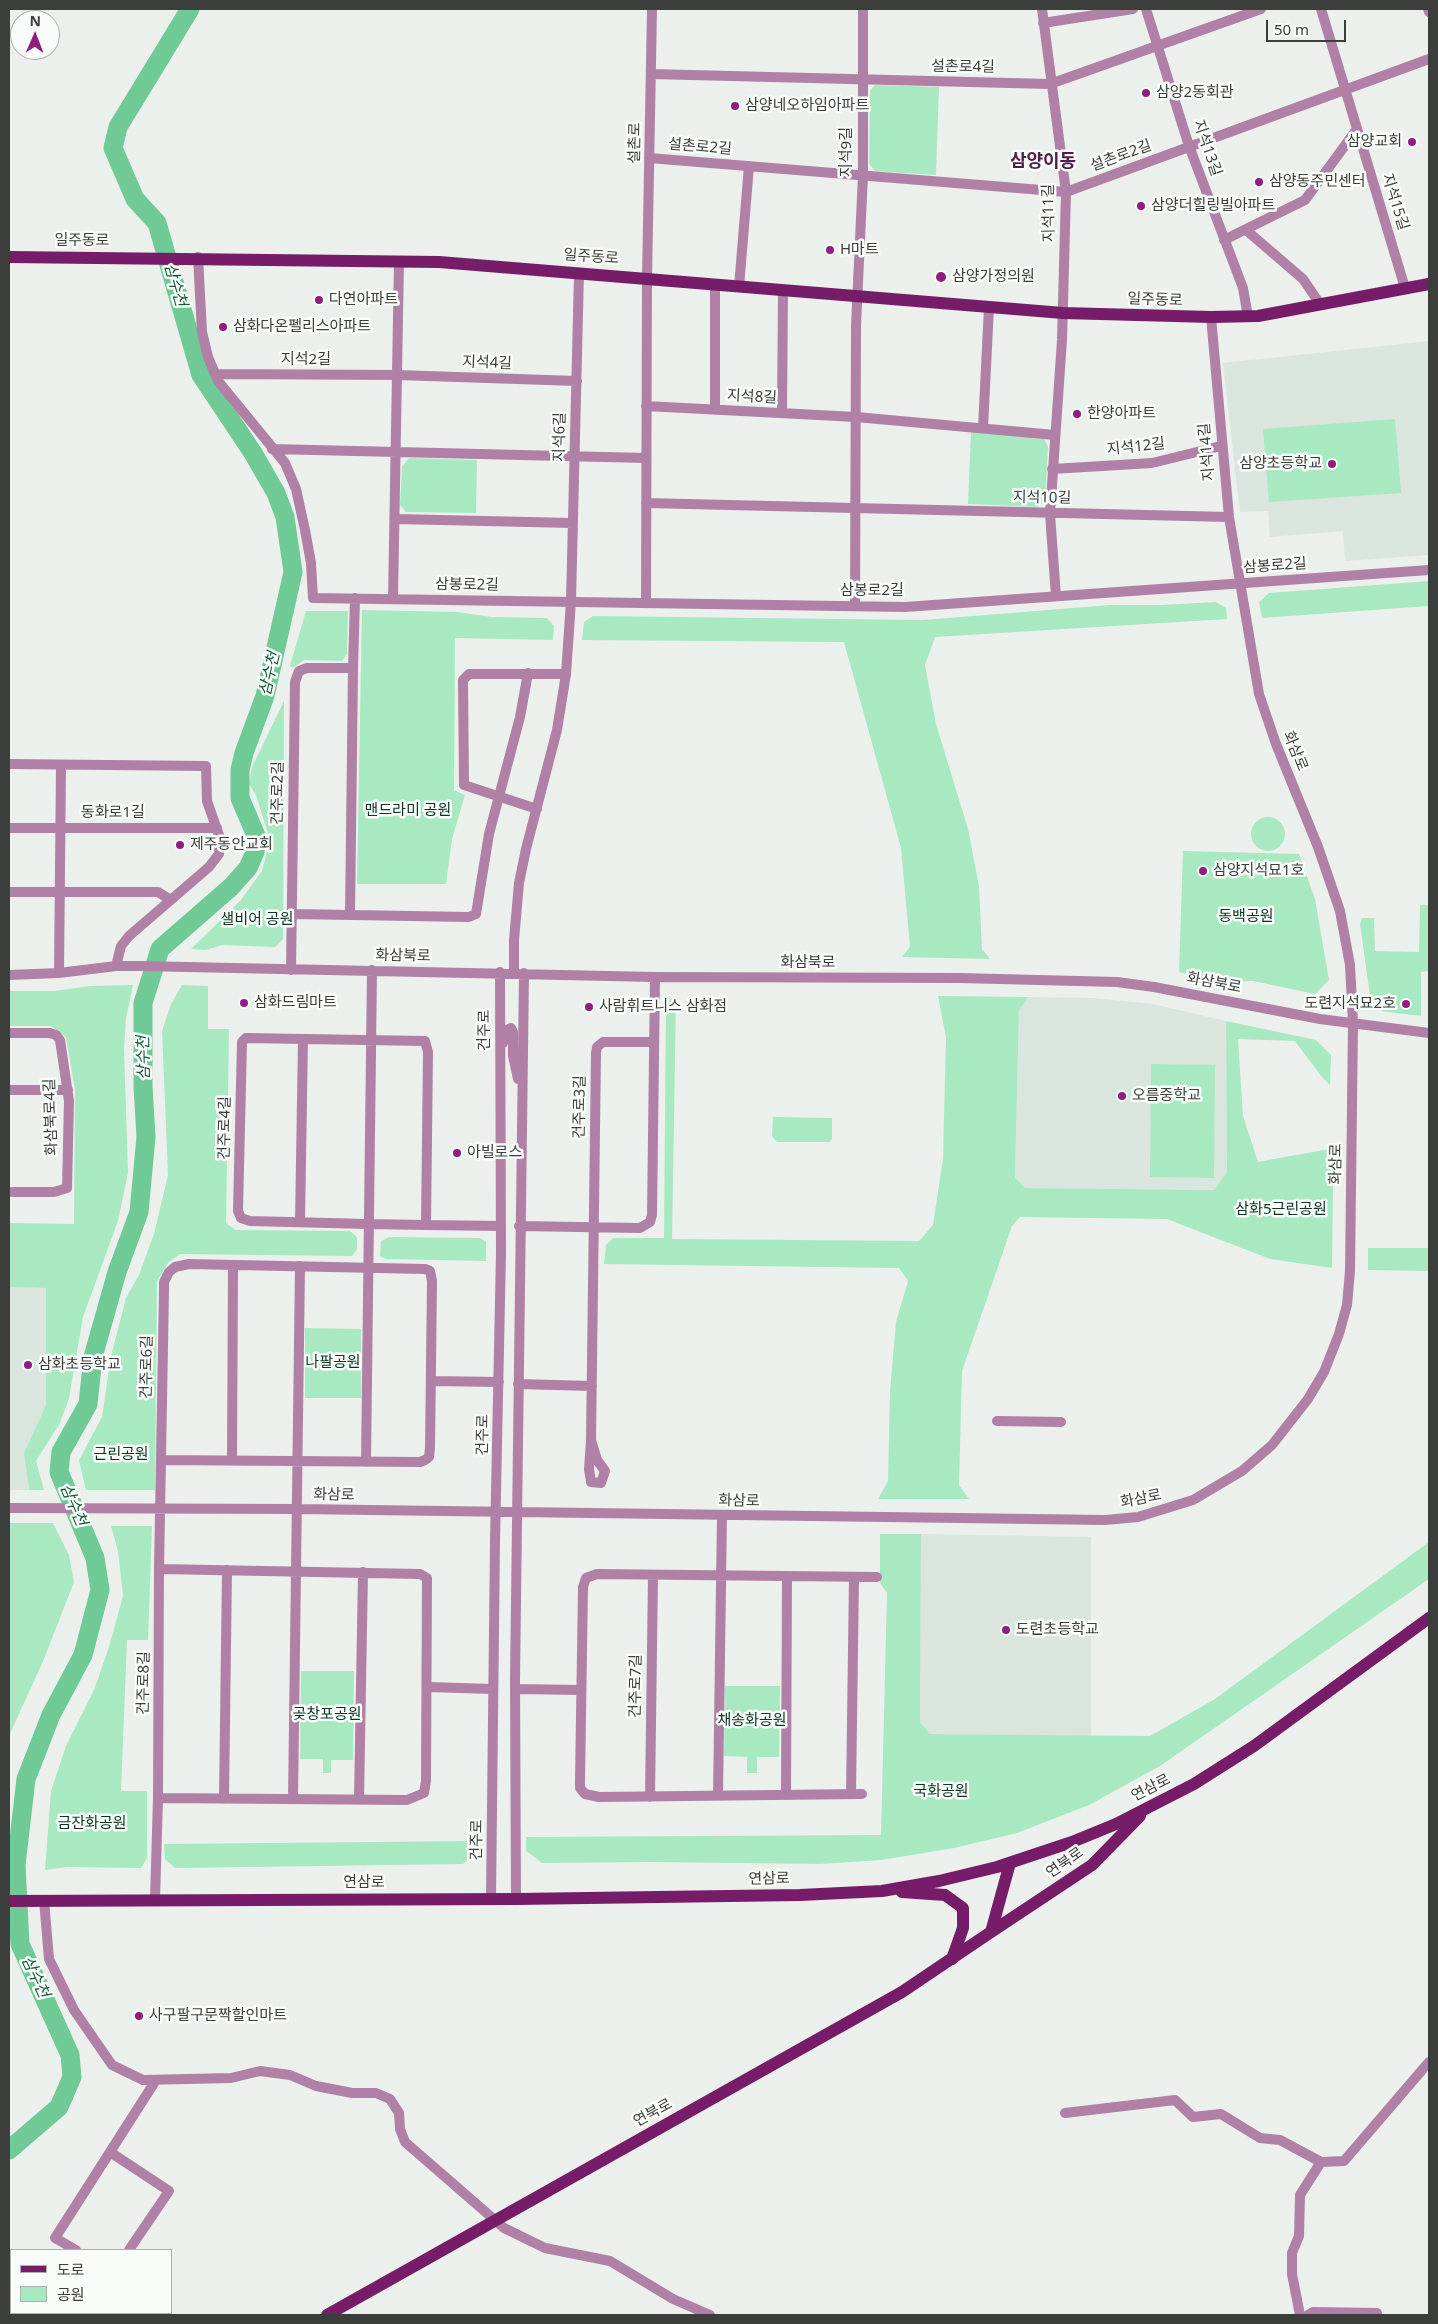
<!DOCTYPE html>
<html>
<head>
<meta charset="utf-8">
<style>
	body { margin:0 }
	#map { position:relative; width:1438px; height:2324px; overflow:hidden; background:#ebf0ec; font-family:"Noto Sans","Noto Sans KR",sans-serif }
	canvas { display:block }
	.frame { position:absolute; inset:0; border:10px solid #3c3e3c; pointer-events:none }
	.legend { position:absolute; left:10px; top:2249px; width:162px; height:65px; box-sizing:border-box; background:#f8fdfa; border:1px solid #adb1ae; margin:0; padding:6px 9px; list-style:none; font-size:15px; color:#3c3e3c }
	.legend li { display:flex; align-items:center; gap:10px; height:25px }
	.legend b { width:25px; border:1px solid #adb1ae }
	.north { position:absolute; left:10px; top:10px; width:50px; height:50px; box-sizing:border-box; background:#f8fdfa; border:1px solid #adb1ae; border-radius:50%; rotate:1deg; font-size:14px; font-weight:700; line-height:20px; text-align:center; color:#3c3e3c }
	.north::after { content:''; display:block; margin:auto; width:18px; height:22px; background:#8f1e7f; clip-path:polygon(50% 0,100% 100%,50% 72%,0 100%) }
	.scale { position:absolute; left:1266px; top:20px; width:80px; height:22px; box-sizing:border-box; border:2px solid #3c3e3c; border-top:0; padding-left:6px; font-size:15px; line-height:18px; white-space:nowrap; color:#3c3e3c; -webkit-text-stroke:4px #f8fdfa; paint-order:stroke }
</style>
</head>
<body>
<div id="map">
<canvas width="1438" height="2324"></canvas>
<div class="frame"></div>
<ul class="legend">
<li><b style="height:6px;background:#761c68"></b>도로</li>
<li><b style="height:14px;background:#a8e9c1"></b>공원</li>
</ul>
<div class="north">N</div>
<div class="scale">50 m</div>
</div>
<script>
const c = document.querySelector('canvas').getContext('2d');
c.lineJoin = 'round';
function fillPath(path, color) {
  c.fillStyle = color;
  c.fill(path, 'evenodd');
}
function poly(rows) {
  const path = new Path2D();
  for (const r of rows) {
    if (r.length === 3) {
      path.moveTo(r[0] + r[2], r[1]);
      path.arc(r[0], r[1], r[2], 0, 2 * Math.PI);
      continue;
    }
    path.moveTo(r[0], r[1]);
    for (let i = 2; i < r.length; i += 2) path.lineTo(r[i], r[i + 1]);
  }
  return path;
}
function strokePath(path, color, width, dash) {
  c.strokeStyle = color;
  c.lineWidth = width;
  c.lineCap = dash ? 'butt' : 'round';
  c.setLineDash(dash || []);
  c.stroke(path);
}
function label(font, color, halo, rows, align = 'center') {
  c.font = font + ' "Noto Sans","Noto Sans KR",sans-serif';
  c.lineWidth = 5;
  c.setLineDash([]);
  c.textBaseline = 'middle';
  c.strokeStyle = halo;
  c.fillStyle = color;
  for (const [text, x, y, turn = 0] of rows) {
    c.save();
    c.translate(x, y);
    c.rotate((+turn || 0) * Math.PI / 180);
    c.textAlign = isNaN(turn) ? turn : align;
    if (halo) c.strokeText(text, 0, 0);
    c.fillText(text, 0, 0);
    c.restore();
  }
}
fillPath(poly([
	[1429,341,1429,555,1345,561,1343,531,1270,537,1268,511,1240,512,1223,363],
	[1028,997,1093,998,1153,1004,1226,1021,1227,1172,1214,1190,1025,1188,1015,1177,1019,1010],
	[9,1287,46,1288,46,1405,24,1453,29,1490,9,1490],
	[921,1534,1091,1537,1091,1736,930,1734,920,1722]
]), '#dae5dd');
fillPath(poly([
	[875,85,939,87,936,175,875,171,869,164,870,91],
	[1395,419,1401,493,1269,502,1263,429],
	[971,431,1044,438,1048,447,1045,501,1038,507,968,504],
	[409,458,477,460,476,513,406,512,400,505,402,467],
	[1429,581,1429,606,1262,618,1259,602,1269,593],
	[1216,602,1226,608,1227,619,935,637,925,665,936,724,968,829,979,886,982,949,990,959,902,957,910,947,901,848,844,642,582,640,584,622,593,616,923,620,1110,605,1161,605],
	[362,610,457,612,492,617,547,618,554,626,553,640,455,638,454,790,465,795,452,839,446,884,357,884],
	[306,611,348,611,347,654,342,661,304,660,293,668,290,666],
	[284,701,283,939,275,947,222,945,206,950,191,949,240,901,262,871,270,840,256,795,249,784,252,767],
	[1268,834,17],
	[1183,851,1299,854,1315,899,1329,980,1315,994,1253,981,1224,982,1179,972],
	[1420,905,1429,905,1429,971,1421,972,1421,1016,1372,1010,1360,924,1362,918,1374,918,1375,951,1419,952],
	[133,985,126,1018,124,1048,128,1173,118,1221,83,1317,69,1398,60,1423,36,1461,44,1490,29,1490,24,1453,46,1405,46,1288,9,1287,9,1223,74,1224,75,1090,66,1037,51,1026,9,1026,9,991,55,991,90,986],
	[182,985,208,986,208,1029,229,1029,226,1223,236,1230,350,1231,357,1237,357,1249,352,1256,180,1254,168,1263,157,1281,155,1490,86,1490,79,1460,102,1417,111,1356,126,1298,139,1275,154,1234,168,1175,162,1031,171,1004],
	[938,996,1028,997,1019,1010,1015,1177,1025,1188,1214,1190,1227,1172,1226,1021,1316,1040,1331,1055,1330,1085,1322,1077,1295,1041,1238,1039,1243,1116,1258,1162,1329,1149,1333,1182,1332,1268,1270,1259,1167,1219,1020,1217,1012,1226,962,1371,959,1485,969,1499,878,1499,888,1481,890,1391,896,1322,908,1281,899,1268,604,1264,606,1245,613,1238,664,1238,666,1005,671,998,676,998,672,1239,919,1241,933,1225,943,1159,946,1037],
	[1151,1064,1215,1065,1214,1178,1150,1177],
	[773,1117,832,1118,832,1139,829,1142,777,1142,772,1136],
	[389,1237,480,1238,486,1242,486,1261,386,1259,380,1256,381,1241],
	[1368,1248,1429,1248,1429,1271,1368,1270],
	[305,1328,361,1329,361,1398,305,1398],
	[9,1523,53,1523,69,1555,74,1582,44,1659,9,1736],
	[111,1526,152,1526,148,1640,127,1640,121,1791,147,1791,147,1858,141,1868,67,1867,45,1870,51,1791,66,1746,94,1690,109,1647,123,1596,118,1551],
	[880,1534,921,1534,920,1722,930,1734,1150,1736,1215,1699,1429,1542,1429,1579,1160,1766,1089,1805,1017,1833,954,1848,881,1860,820,1864,652,1862,542,1863,526,1851,526,1837,881,1835,887,1593,880,1583],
	[301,1671,354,1671,353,1760,331,1760,331,1773,323,1773,323,1759,300,1759],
	[725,1686,780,1686,779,1757,757,1757,757,1773,747,1773,747,1757,724,1756],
	[476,1841,475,1853,463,1864,175,1868,165,1859,164,1844]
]), '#a8e9c1');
strokePath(poly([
	[9,2150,59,2107,72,2077,70,2055,20,1944,16,1865,26,1779,51,1715,83,1655,100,1590,95,1558,59,1472,61,1452,88,1404,93,1357,117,1272,139,1212,146,1137,143,1086,143,1003,160,949,231,887,248,868,255,852,257,838,240,798,240,770,244,753,265,696,293,572,285,517,276,493,253,453,201,375,157,223,135,199,113,148,118,127,190,9]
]), '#6fca95', 19);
strokePath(poly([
	[1042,9,1066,192,1062,340,1050,514,1056,596],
	[1146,9,1189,146,1243,288,1248,317],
	[1321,9,1405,288],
	[1428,9,1429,12],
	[1043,23,1133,9],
	[651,74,1050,84,1261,9],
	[649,158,1066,192,1429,59],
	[1246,230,1303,279,1320,304],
	[1224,240,1305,200,1357,129],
	[198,257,202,332,208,357,218,381,285,463,296,489,305,530,311,563,313,598,905,607,1429,570],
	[739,287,749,166],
	[215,374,397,375,577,381],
	[646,406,856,417,1055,435],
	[715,410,715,284],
	[782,413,783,290],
	[983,428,989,307],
	[272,449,646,458],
	[1052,469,1152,463,1221,446],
	[646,503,1229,517],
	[395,519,573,523],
	[393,598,399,261],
	[646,603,647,278,652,9],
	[855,606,856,326,863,175,863,9],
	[9,764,206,766,207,801,220,838,219,854,209,867,129,936,121,946,116,966],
	[537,809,464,785,463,680,469,674,566,674],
	[9,828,217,828],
	[9,892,158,892,171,900],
	[293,914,469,917,476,914,489,834,520,717,528,673],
	[350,915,353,668],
	[291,970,295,682,299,671,307,668,353,668,355,598],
	[59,973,61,765],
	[514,973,514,940,519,883,526,849,557,730,566,674,571,601,579,273],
	[9,975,59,973,116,966,140,966,655,977,959,978,1117,982,1154,987,1320,1019,1429,1033],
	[9,1033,50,1033,56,1035,60,1040,69,1101,67,1188,54,1192,9,1192],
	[503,1043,507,1030,511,1028,513,1032,513,1056,518,1079],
	[9,1090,68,1090],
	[300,1222,303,1039],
	[426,1225,428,1052,425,1041,246,1038,242,1042,238,1211,241,1218,250,1221,368,1224,426,1225,501,1226],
	[519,1226,640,1228,650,1222,652,1215,655,977],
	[432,1381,499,1382],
	[518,1384,592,1386],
	[997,1421,1061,1422],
	[591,1440,597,1460,605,1471,601,1483,591,1482,589,1469,591,1440,596,1053,597,1047,603,1042,654,1042],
	[232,1460,233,1265],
	[366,1462,372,970],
	[9,1508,297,1509,1105,1520,1138,1517,1193,1500,1242,1471,1272,1445,1308,1399,1324,1372,1339,1334,1347,1305,1350,1271,1353,1023,1350,965,1340,911,1318,847,1276,744,1259,694,1229,517,1211,317],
	[159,1569,420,1574,427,1578,426,1781,424,1793,407,1800,158,1798,159,1569,164,1291,164,1282,169,1272,175,1267,189,1264,425,1269,430,1271,432,1281,430,1448,429,1457,425,1460,420,1462,161,1460],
	[427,1687,493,1689],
	[515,1689,581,1690],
	[786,1794,787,1577],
	[851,1794,854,1577],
	[862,1794,599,1797,585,1794,580,1788,580,1781,583,1587,586,1578,597,1574,877,1577],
	[718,1795,722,1516],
	[650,1797,653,1575],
	[224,1799,227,1570],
	[293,1799,300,1266],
	[359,1799,363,1572],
	[491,1898,495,1541,501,1252,500,972],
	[516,1899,515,1680,524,973],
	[44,1900,49,1959,74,2010,112,2065,143,2080,231,2078,260,2071,290,2075,316,2086,352,2093,376,2093,390,2099,399,2113,400,2129,405,2142,504,2228,545,2248,610,2261,673,2299,710,2315],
	[155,1900,158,1798],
	[1065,2113,1175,2100,1193,2117,1221,2114,1260,2138,1280,2140,1321,2162,1344,2161,1429,2062],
	[110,2152,169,2191,129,2250],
	[76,2250,55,2238,156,2080],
	[87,2315,89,2313],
	[1300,2315,1292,2274,1292,2253,1299,2236,1300,2195,1321,2162],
	[1308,2315,1313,2312,1377,2313]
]), '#b180a6', 10);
strokePath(poly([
	[9,257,439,262,1063,313,1211,317,1258,316,1429,284],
	[902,1892,945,1895,963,1908,963,1928,952,1959],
	[9,1901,516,1899,800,1895,882,1891,939,1881,997,1867,1072,1842,1116,1824,1194,1784,1254,1746,1429,1618],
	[991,1932,1092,1865,1140,1816],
	[327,2315,902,1992,991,1932,1010,1863]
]), '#761c68', 12);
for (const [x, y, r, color] of [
	[1146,93,5,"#8f1e7f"],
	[735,106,5,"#8f1e7f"],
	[1412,142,5,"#8f1e7f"],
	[1259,182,5,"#8f1e7f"],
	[1141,206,5,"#8f1e7f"],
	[830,250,5,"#8f1e7f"],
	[941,277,6,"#8f1e7f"],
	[319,300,5,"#8f1e7f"],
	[223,327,5,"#8f1e7f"],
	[1077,414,5,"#8f1e7f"],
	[1332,464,5,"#8f1e7f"],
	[180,845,5,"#8f1e7f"],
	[1203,871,5,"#8f1e7f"],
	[244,1003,5,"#8f1e7f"],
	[1406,1004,5,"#8f1e7f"],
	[589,1007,5,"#8f1e7f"],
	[1122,1096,5,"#8f1e7f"],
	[457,1153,5,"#8f1e7f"],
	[28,1365,5,"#8f1e7f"],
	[1006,1630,5,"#8f1e7f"],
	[139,2016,5,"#8f1e7f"]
]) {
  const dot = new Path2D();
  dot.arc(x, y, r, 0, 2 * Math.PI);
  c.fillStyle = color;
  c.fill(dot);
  strokePath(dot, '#f8fdfa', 2);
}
label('15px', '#3c3e3c', '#f8fdfa', [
	["설촌로4길",963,67,1],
	["설촌로",635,143,-89],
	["설촌로2길",700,147,5],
	["지석13길",1207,148,71],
	["지석9길",847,152,-90],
	["설촌로2길",1121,156,-20],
	["지석15길",1395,202,73],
	["지석11길",1049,213,-91],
	["일주동로",82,241],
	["일주동로",591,257,4],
	["일주동로",1155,300,2],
	["지석2길",306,360],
	["지석4길",487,363,2],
	["지석8길",752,397,3],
	["지석6길",560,437,-89],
	["지석12길",1136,447,-6],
	["지석14길",1207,452,-95],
	["지석10길",1042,498,1],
	["삼봉로2길",1275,566,-4],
	["삼봉로2길",467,585,1],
	["삼봉로2길",872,591],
	["화삼로",1295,751,68],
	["건주로2길",278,793,-89],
	["동화로1길",113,813],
	["화삼북로",403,956,1],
	["화삼북로",808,963],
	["화삼북로",1214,983,11],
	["건주로",485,1030,-90],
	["건주로3길",580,1107,-89],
	["화삼북로4길",51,1117,-92],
	["건주로4길",225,1128,-89],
	["화삼로",1336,1164,-89],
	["건주로6길",147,1367,-89],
	["건주로",483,1435,-89],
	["화삼로",334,1495,1],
	["화삼로",1141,1499,-11],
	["화삼로",739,1501,1],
	["건주로8길",144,1683,-89],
	["건주로7길",636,1686,-89],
	["연삼로",1151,1788,-27],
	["건주로",477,1840,-89],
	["연북로",1065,1863,-35],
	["연삼로",769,1879,-1],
	["연삼로",364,1883],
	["연북로",653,2113,-29]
]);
label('15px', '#3c3e3c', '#f8fdfa', [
	["삼양2동회관",1156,93],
	["삼양네오하임아파트",745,106],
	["삼양교회",1402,142,"right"],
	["삼양동주민센터",1269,182],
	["삼양더힐링빌아파트",1151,206],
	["H마트",840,250],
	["삼양가정의원",952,277],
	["다연아파트",329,300],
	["삼화다온펠리스아파트",233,327],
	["한양아파트",1087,414],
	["삼양초등학교",1322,464,"right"],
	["제주동안교회",190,845],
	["삼양지석묘1호",1213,871],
	["삼화드림마트",254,1003],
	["도련지석묘2호",1396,1004,"right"],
	["사람휘트니스 삼화점",599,1007],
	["오름중학교",1132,1096],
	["아빌로스",467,1153],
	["삼화초등학교",38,1365],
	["도련초등학교",1016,1630],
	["사구팔구문짝할인마트",149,2016]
], 'left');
label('15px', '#0c341f', '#f8fdfa', [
	["맨드라미 공원",408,811],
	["동백공원",1246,917],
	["샐비어 공원",257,920],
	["삼화5근린공원",1281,1210],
	["나팔공원",333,1363],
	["근린공원",121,1455],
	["곶창포공원",327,1715],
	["채송화공원",752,1721],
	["국화공원",941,1792],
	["금잔화공원",92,1824]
]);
label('italic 16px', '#165b39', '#f8fdfa', [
	["삼수천",175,285,74],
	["삼수천",270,674,-77],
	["삼수천",144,1058,-91],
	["삼수천",73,1505,67],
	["삼수천",35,1977,65]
]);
label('bold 18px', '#531d49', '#f8fdfa', [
	["삼양이동",1043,162]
]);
</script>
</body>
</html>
